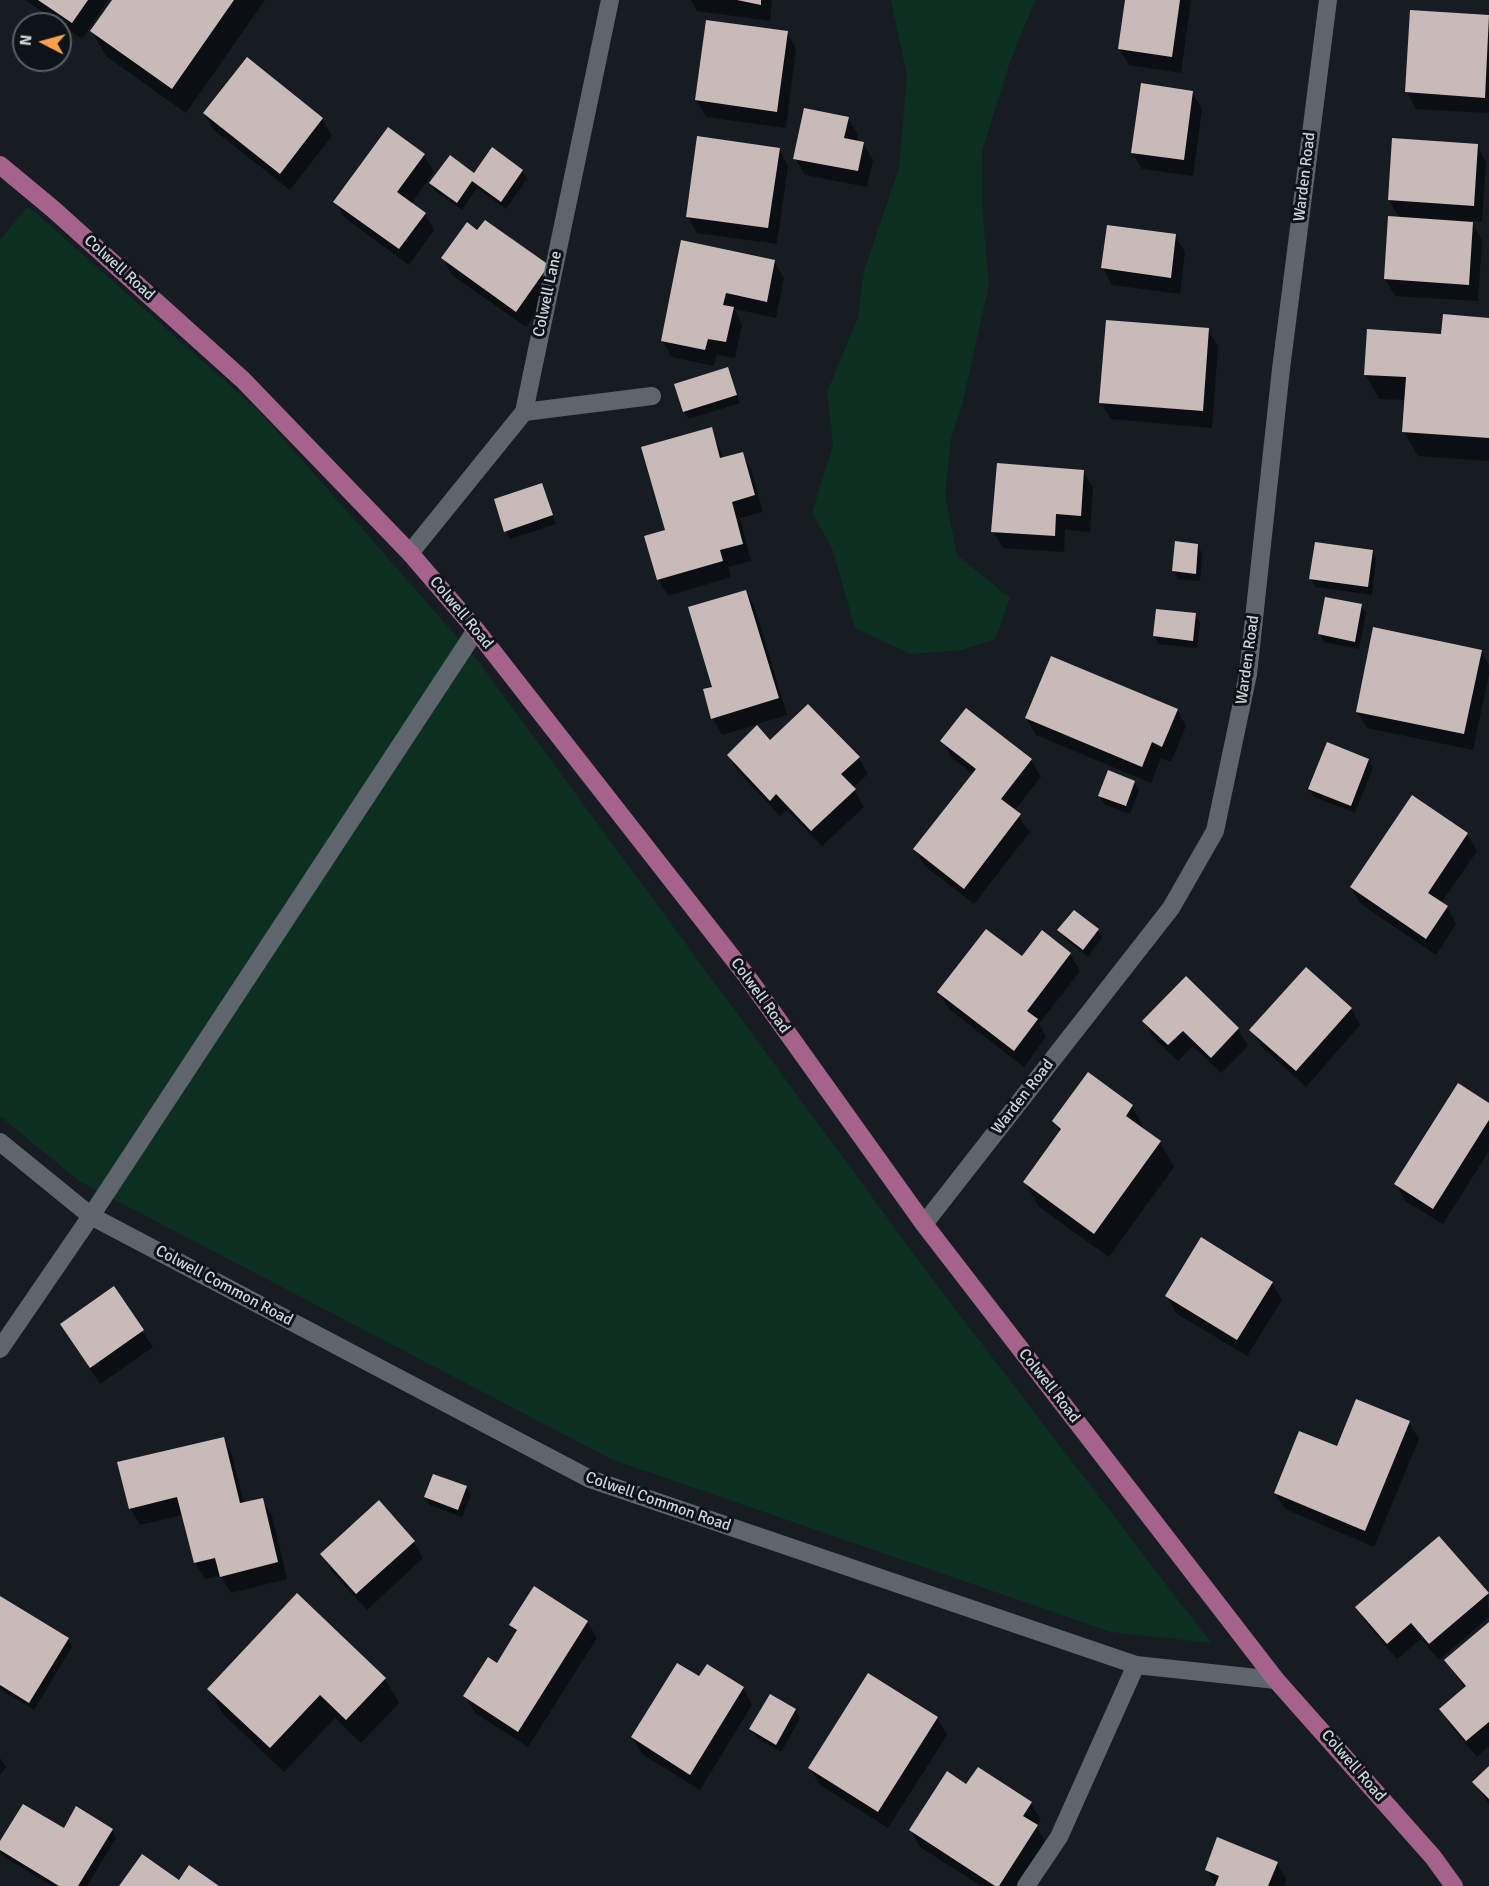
<!DOCTYPE html>
<html>
<head>
<meta charset="utf-8">
<style>
	body { margin:0 }
	#map { position:relative; width:1489px; height:1886px; overflow:hidden; background:#161c22; font-family:Signika,sans-serif }
	canvas { display:block }
	.north { position:absolute; left:12px; top:12px; width:60px; height:60px; box-sizing:border-box; background:#0d1319; border:2px solid #5b6065; border-radius:50%; rotate:276deg; font-size:16px; font-weight:700; line-height:24px; text-align:center; color:#cfd4d8 }
	.north::after { content:''; display:block; margin:auto; width:21px; height:27px; background:#f8a04b; clip-path:polygon(50% 0,100% 100%,50% 72%,0 100%) }
</style>
</head>
<body>
<div id="map">
<canvas width="1489" height="1886"></canvas>
<div class="north">N</div>
</div>
<script>
const c = document.querySelector('canvas').getContext('2d');
c.lineJoin = 'round';
function fillPath(path, color) {
  c.fillStyle = color;
  c.fill(path, 'evenodd');
}
function poly(rows) {
  const path = new Path2D();
  for (const r of rows) {
    path.moveTo(r[0], r[1]);
    for (let i = 2; i < r.length; i += 2) path.lineTo(r[i], r[i + 1]);
  }
  return path;
}
function strokePath(path, color, width, dash) {
  c.strokeStyle = color;
  c.lineWidth = width;
  c.lineCap = dash ? 'butt' : 'round';
  c.setLineDash(dash || []);
  c.stroke(path);
}
function label(font, color, halo, rows, align = 'center') {
  c.font = font + ' Signika,sans-serif';
  c.lineWidth = 6;
  c.setLineDash([]);
  c.textBaseline = 'middle';
  c.strokeStyle = halo;
  c.fillStyle = color;
  for (const [text, x, y, turn = 0] of rows) {
    c.save();
    c.translate(x, y);
    c.rotate((+turn || 0) * Math.PI / 180);
    c.textAlign = isNaN(turn) ? turn : align;
    if (halo) c.strokeText(text, 0, 0);
    c.fillText(text, 0, 0);
    c.restore();
  }
}
fillPath(poly([
	[891,0,1035,0,1010,62,982,151,983,218,989,285,961,409,951,438,945,495,957,555,1010,598,995,639,962,650,910,654,855,628,832,548,812,513,833,445,827,392,858,318,863,274,899,168,907,76],
	[28,206,259,411,478,661,933,1280,1211,1643,1111,1632,611,1459,79,1181,0,1116,0,240]
]), '#0d2f21');
fillPath(poly([
	[25,0,108,0,82,39],
	[114,0,265,0,186,113,106,56,92,31],
	[691,0,772,0,770,21,697,11],
	[1126,0,1191,0,1181,73,1129,65,1119,49],
	[1412,11,1489,16,1489,113,1416,109,1407,92],
	[787,32,796,49,786,128,706,117,696,100],
	[1192,92,1202,109,1193,176,1142,169,1132,152],
	[204,114,322,119,332,136,290,190,214,130],
	[848,118,858,135,856,142,863,143,873,160,867,187,805,175,795,158],
	[388,129,424,155,434,172,411,204,425,214,434,230,409,265,345,218,335,202],
	[1477,145,1486,162,1482,222,1471,221,1482,240,1478,301,1395,296,1385,279,1400,219,1389,200],
	[779,149,788,166,777,244,697,233,688,217],
	[522,171,527,179,506,209,477,188,462,210,435,191,431,183,475,175],
	[485,222,557,283,526,327,452,275,443,258,478,232],
	[1175,236,1185,252,1180,294,1112,285,1103,268],
	[682,242,774,261,784,278,776,318,735,309,742,325,735,358,717,355,714,366,672,357,662,340],
	[1489,319,1489,461,1418,456,1404,432,1406,400,1379,399,1365,374,1442,336],
	[1208,330,1218,346,1212,428,1111,419,1101,403],
	[728,369,740,403,689,419,684,412],
	[711,429,724,459,742,453,751,470,763,512,740,518,751,561,728,567,731,577,668,596,658,579,667,531],
	[1083,471,1093,488,1090,532,1065,530,1064,552,1003,548,993,531],
	[541,485,556,524,510,539,506,531],
	[1197,545,1202,553,1200,581,1178,579,1174,571],
	[1372,551,1376,559,1372,595,1315,587,1311,579],
	[746,591,755,608,787,715,722,735,713,718,714,688],
	[1361,605,1366,613,1359,649,1324,642,1320,634],
	[1195,615,1200,622,1197,648,1159,644,1154,636],
	[1481,651,1489,666,1489,674,1473,750,1367,728,1357,712],
	[1177,710,1186,726,1171,762,1161,758,1151,783,1036,735,1026,718],
	[942,741,1031,760,1041,777,1014,811,1030,832,974,904,925,866,915,850,973,774,952,758],
	[770,742,859,758,868,774,853,788,864,807,822,846,787,810,780,816,738,771,728,755],
	[1368,760,1373,768,1355,813,1314,797,1309,789],
	[1134,782,1139,790,1130,814,1104,804,1100,796],
	[1467,834,1477,851,1441,903,1447,907,1456,924,1436,955,1361,904,1351,888],
	[1059,930,1098,930,1102,938,1088,957,1064,938],
	[1042,933,1070,954,1080,971,1039,1024,1046,1037,1024,1067,949,1009,939,992,1023,958],
	[1186,978,1238,1029,1248,1046,1221,1073,1193,1046,1178,1061,1154,1038,1144,1021],
	[1351,1009,1360,1025,1306,1087,1261,1046,1251,1030],
	[1088,1074,1132,1106,1146,1132,1160,1142,1174,1167,1109,1257,1039,1207,1025,1182,1060,1132,1054,1121],
	[1489,1105,1489,1151,1443,1224,1405,1201,1396,1184],
	[1272,1283,1282,1300,1247,1356,1176,1313,1167,1296],
	[114,1288,153,1347,100,1384,62,1325],
	[1357,1401,1409,1423,1419,1439,1374,1547,1285,1509,1275,1493,1337,1448],
	[223,1438,232,1455,244,1504,262,1500,272,1516,287,1579,231,1593,220,1575,205,1579,195,1563,182,1515,140,1525,130,1508],
	[466,1487,471,1495,462,1517,430,1505,425,1497],
	[414,1542,423,1558,367,1610,331,1571,322,1554],
	[1487,1594,1489,1617,1439,1660,1421,1639,1397,1659,1367,1624,1357,1607],
	[297,1595,385,1679,399,1703,361,1743,335,1718,284,1772,223,1714,209,1689],
	[0,1597,68,1639,72,1647,34,1710,0,1689],
	[587,1622,597,1638,528,1747,475,1713,465,1696,497,1665,516,1634,511,1625],
	[1489,1624,1489,1746,1477,1757,1451,1726,1441,1709,1465,1688,1446,1660],
	[700,1679,743,1688,752,1705,700,1790,642,1754,632,1737],
	[795,1710,800,1718,781,1752,756,1737,751,1729],
	[937,1718,947,1735,888,1828,820,1785,810,1768],
	[0,1758,6,1767,0,1775],
	[1489,1768,1489,1804,1474,1782],
	[966,1786,1031,1803,1041,1820,1036,1826,1046,1843,1019,1886,981,1886,920,1847,911,1830],
	[64,1830,112,1830,116,1838,87,1886,52,1886,3,1856,0,1851,0,1844],
	[1277,1863,1286,1879,1284,1886,1216,1886,1207,1870]
]), '#0007');
fillPath(poly([
	[38,0,88,0,72,23],
	[112,0,234,0,172,89,90,31],
	[737,0,761,0,761,5],
	[1125,0,1180,0,1172,57,1118,49],
	[1410,10,1489,15,1485,98,1405,92],
	[706,20,788,31,777,112,695,100],
	[247,57,323,118,280,174,203,113],
	[1141,83,1193,91,1184,160,1131,153],
	[804,108,849,117,844,138,864,142,858,171,793,159],
	[388,127,425,154,397,192,426,213,399,249,333,202],
	[697,136,780,148,768,228,686,217],
	[1392,138,1478,144,1474,206,1388,200],
	[492,147,523,170,501,202,472,181,457,203,429,183,450,155,474,173],
	[1388,216,1473,222,1469,285,1384,279],
	[485,220,549,265,516,312,441,258,467,222,477,230],
	[1107,225,1176,234,1171,278,1101,268],
	[681,240,775,260,767,302,726,293,723,305,734,307,726,342,708,339,705,350,661,341],
	[1443,314,1489,318,1489,438,1402,432,1406,377,1364,375,1367,329,1441,334],
	[1106,320,1209,328,1203,411,1099,403],
	[728,367,737,395,683,412,674,384],
	[712,427,720,458,743,452,755,495,732,502,743,544,720,550,723,561,657,580,644,536,665,530,641,447],
	[997,463,1084,470,1081,516,1056,514,1055,536,991,532],
	[542,483,553,515,504,532,494,499],
	[1175,541,1198,544,1196,574,1172,571],
	[1315,542,1373,550,1368,587,1309,579],
	[746,590,779,698,711,719,703,689,712,687,688,607],
	[1325,597,1362,604,1355,642,1318,634],
	[1156,609,1196,613,1193,641,1153,636],
	[1373,627,1482,650,1464,734,1356,712],
	[1051,656,1178,709,1162,747,1152,742,1142,767,1025,718],
	[808,704,860,757,841,774,856,789,811,831,776,794,770,801,727,755,757,725,770,740],
	[966,708,1032,759,1001,799,1021,814,964,889,913,849,976,769,940,741],
	[1327,742,1369,759,1351,806,1308,789],
	[1108,770,1135,781,1126,806,1098,796],
	[1412,795,1468,833,1428,893,1448,906,1426,939,1350,887],
	[1074,910,1099,929,1083,950,1057,930],
	[986,929,1022,956,1042,930,1071,953,1027,1011,1038,1019,1014,1051,937,992],
	[1306,967,1352,1008,1296,1071,1249,1030],
	[1186,976,1239,1028,1211,1058,1183,1031,1168,1045,1142,1021],
	[1088,1072,1133,1105,1126,1116,1161,1141,1094,1234,1023,1182,1061,1129,1052,1121],
	[1458,1083,1489,1103,1489,1120,1433,1209,1394,1184],
	[1201,1237,1273,1282,1237,1340,1165,1296],
	[114,1286,144,1330,90,1368,60,1324],
	[1356,1399,1410,1421,1365,1531,1274,1493,1299,1431,1337,1446],
	[224,1437,240,1503,263,1498,278,1562,220,1577,215,1558,194,1563,177,1497,129,1509,117,1462],
	[433,1474,467,1486,458,1510,424,1497],
	[379,1500,415,1541,356,1594,320,1554],
	[1439,1536,1489,1593,1429,1644,1411,1623,1387,1644,1355,1607],
	[534,1586,588,1621,518,1732,463,1696,488,1657,497,1663,517,1630,509,1625],
	[297,1593,386,1678,346,1720,320,1695,270,1748,207,1689],
	[0,1596,69,1638,29,1703,0,1685],
	[1489,1622,1489,1722,1466,1741,1439,1709,1466,1686,1444,1660],
	[677,1663,699,1676,707,1664,744,1687,690,1775,631,1737],
	[868,1673,938,1717,878,1812,808,1768],
	[770,1694,796,1709,776,1745,749,1729],
	[1489,1766,1489,1799,1472,1782],
	[978,1767,1032,1802,1023,1816,1038,1825,999,1886,995,1886,909,1830,947,1771,966,1784],
	[23,1804,64,1828,76,1806,113,1829,78,1886,59,1886,0,1850,0,1841],
	[1217,1837,1278,1862,1268,1886,1215,1886,1219,1876,1205,1870],
	[142,1854,179,1880,189,1865,219,1886,119,1886]
]), '#c8bab8');
strokePath(poly([
	[524,412,652,396],
	[1026,1886,1059,1837,1136,1665]
]), '#5e656d', 18);
strokePath(poly([
	[410,553,524,412,610,0],
	[0,1142,91,1216,590,1479,1136,1665,1276,1680],
	[924,1224,1171,908,1215,831,1248,674,1281,369,1328,0],
	[0,1349,91,1216,476,630]
]), '#5e656d', 18);
strokePath(poly([
	[0,165,53,209,243,380,410,553,476,630,746,975,924,1224,1276,1680,1433,1857,1454,1886]
]), '#a5638c', 18);
label('16px', '#cfd4d8', '#0d1319', [
	["Warden Road",1305,177,-83],
	["Colwell Road",119,268,42],
	["Colwell Lane",548,294,-78],
	["Colwell Road",461,613,50],
	["Warden Road",1248,660,-82],
	["Colwell Road",760,996,54],
	["Warden Road",1023,1097,-52],
	["Colwell Common Road",224,1286,28],
	["Colwell Road",1049,1386,52],
	["Colwell Common Road",658,1502,19],
	["Colwell Road",1353,1766,49]
]);
</script>
</body>
</html>
